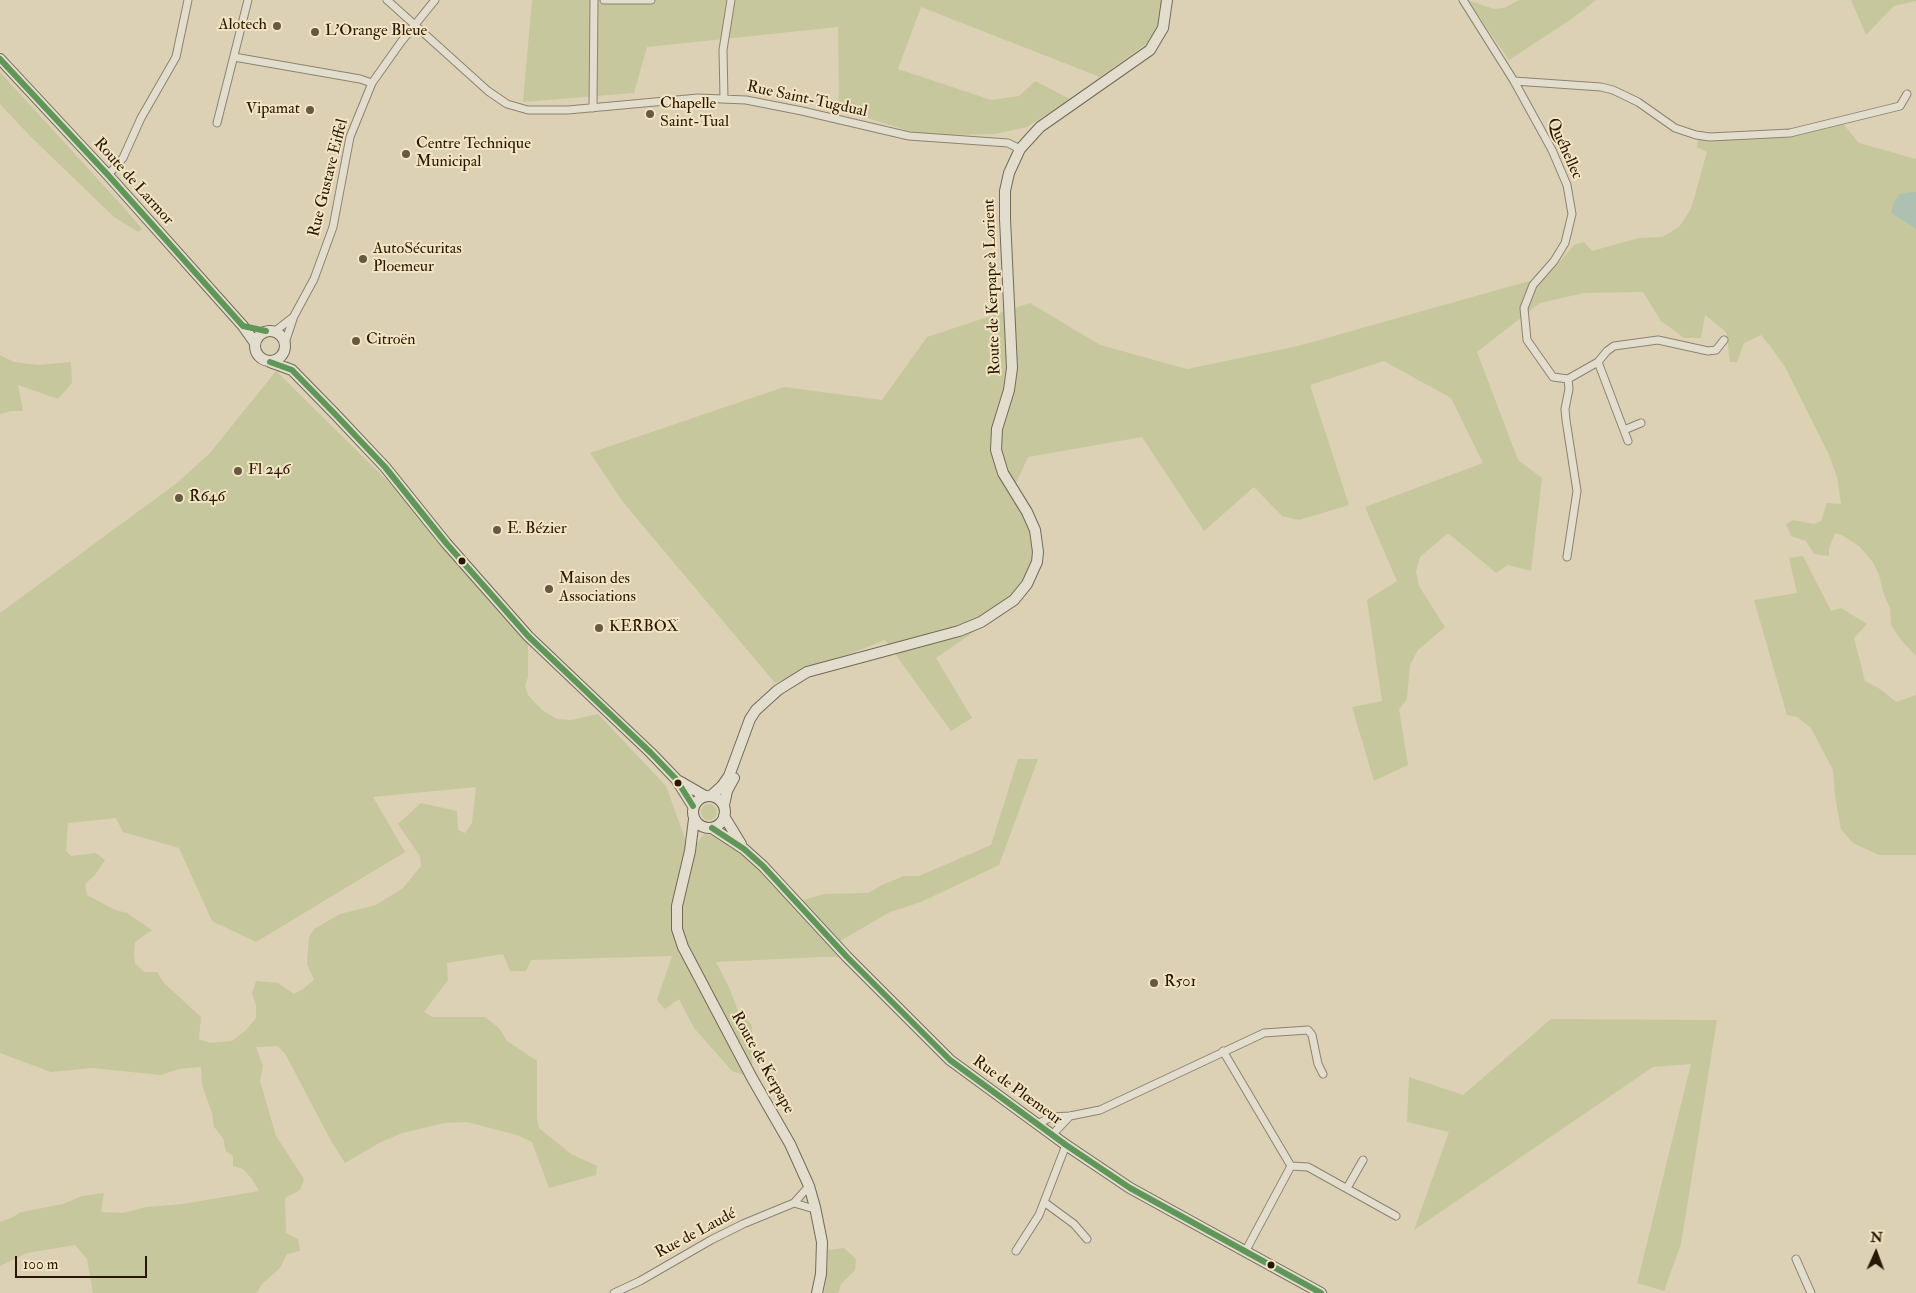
<!DOCTYPE html>
<html>
<head>
<meta charset="utf-8">
<style>
	body { margin:0 }
	#map { position:relative; width:1916px; height:1293px; overflow:hidden; background:#dcd1b5; font-family:"IM FELL Double Pica",serif }
	canvas { display:block }
	.north { position:absolute; left:1851px; top:1228px; width:50px; height:50px; -webkit-text-stroke:4px #f3e5c4; paint-order:stroke; rotate:2deg; font-size:14px; font-weight:700; line-height:20px; text-align:center; color:#281702 }
	.north::after { content:''; display:block; margin:auto; width:18px; height:22px; background:#281702; clip-path:polygon(50% 0,100% 100%,50% 72%,0 100%) }
	.scale { position:absolute; left:15px; top:1256px; width:132px; height:22px; box-sizing:border-box; border:2px solid #281702; border-top:0; padding-left:6px; font-size:15px; line-height:18px; white-space:nowrap; color:#281702; -webkit-text-stroke:4px #f3e5c4; paint-order:stroke }
</style>
</head>
<body>
<div id="map">
<canvas width="1916" height="1293"></canvas>
<div class="north">N</div>
<div class="scale">100 m</div>
</div>
<script>
const c = document.querySelector('canvas').getContext('2d');
c.lineJoin = 'round';
function fillPath(path, color) {
  c.fillStyle = color;
  c.fill(path, 'evenodd');
}
function poly(rows) {
  const path = new Path2D();
  for (const r of rows) {
    if (r.length === 3) {
      path.moveTo(r[0] + r[2], r[1]);
      path.arc(r[0], r[1], r[2], 0, 2 * Math.PI);
      continue;
    }
    path.moveTo(r[0], r[1]);
    for (let i = 2; i < r.length; i += 2) path.lineTo(r[i], r[i + 1]);
  }
  return path;
}
function strokePath(path, color, width, dash) {
  c.strokeStyle = color;
  c.lineWidth = width;
  c.lineCap = dash ? 'butt' : 'round';
  c.setLineDash(dash || []);
  c.stroke(path);
}
function label(font, color, halo, rows, align = 'center') {
  c.font = font + ' "IM FELL Double Pica",serif';
  c.lineWidth = 4;
  c.setLineDash([]);
  c.textBaseline = 'middle';
  c.strokeStyle = halo;
  c.fillStyle = color;
  for (const [text, x, y, turn = 0] of rows) {
    c.save();
    c.translate(x, y);
    c.rotate((+turn || 0) * Math.PI / 180);
    c.textAlign = isNaN(turn) ? turn : align;
    if (halo) c.strokeText(text, 0, 0);
    c.fillText(text, 0, 0);
    c.restore();
  }
}
fillPath(poly([
	[532,0,1161,0,1162,11,1153,39,1100,77,921,7,898,69,991,100,1019,96,1035,81,1070,99,1027,127,995,134,945,135,912,132,839,109,838,27,647,47,634,93,523,102],
	[1467,0,1494,9,1504,8,1519,0,1596,0,1573,18,1509,60],
	[1851,0,1916,0,1916,1,1894,6,1866,35],
	[0,72,126,210,142,229,138,232,114,217,30,136,0,104],
	[1839,119,1859,143,1916,159,1916,192,1913,192,1891,213,1916,229,1916,656,1901,640,1891,625,1890,608,1884,595,1879,575,1873,562,1859,546,1842,535,1835,533,1829,549,1829,556,1814,554,1806,541,1791,536,1786,524,1793,520,1814,524,1821,521,1827,503,1841,504,1837,477,1829,455,1785,367,1773,350,1761,335,1744,343,1737,362,1730,362,1726,332,1705,315,1701,338,1684,338,1661,321,1643,292,1584,293,1540,303,1477,352,1518,460,1542,478,1531,571,1508,565,1496,573,1448,533,1420,557,1416,571,1419,586,1445,627,1418,650,1410,665,1407,699,1399,709,1408,765,1374,781,1352,707,1382,701,1367,600,1397,581,1365,507,1483,463,1451,398,1384,361,1310,385,1349,505,1299,520,1282,516,1254,487,1204,531,1142,437,1028,457,1016,483,1040,535,1041,565,1006,610,936,658,972,718,951,731,885,640,775,683,623,502,590,453,784,387,882,400,927,337,1030,303,1100,345,1187,369,1298,346,1547,276,1574,245,1584,242,1592,251,1639,238,1662,237,1679,227,1691,209,1707,152,1697,147,1698,137,1790,133],
	[0,355,14,362,38,365,71,362,72,383,58,399,18,385,23,411,11,411,0,414],
	[276,371,432,525,528,636,528,677,525,686,528,695,542,710,557,719,571,720,598,714,666,786,687,844,695,846,704,834,716,835,745,853,797,902,824,894,868,893,882,885,904,876,919,876,991,845,1018,759,1038,759,999,865,921,902,890,912,835,944,847,957,821,957,716,962,729,987,738,1011,752,1025,752,1078,732,1071,694,1028,679,999,665,1009,657,1000,672,956,531,960,526,971,510,971,503,954,447,963,448,980,424,1012,432,1017,485,1017,499,1028,507,1041,537,1061,537,1117,539,1128,571,1154,597,1166,596,1175,549,1188,532,1142,517,1135,467,1122,444,1123,402,1133,381,1142,345,1163,331,1141,286,1055,278,1046,256,1047,263,1066,260,1081,276,1136,304,1179,300,1190,285,1198,286,1233,298,1239,300,1251,287,1254,280,1268,261,1285,257,1293,93,1293,87,1259,75,1245,27,1253,0,1266,0,1222,11,1218,21,1212,63,1204,82,1196,104,1193,101,1212,123,1213,146,1207,183,1204,259,1191,252,1179,243,1169,233,1166,233,1156,226,1151,223,1138,214,1127,212,1113,202,1085,201,1067,179,1069,161,1075,92,1068,51,1072,0,1053,0,613,177,483,210,453],
	[476,787,472,823,465,833,458,830,457,811,421,803,398,824,420,856,421,866,403,888,376,905,340,914,314,929,309,937,307,964,314,980,303,989,294,994,278,983,256,981,252,993,256,1005,256,1018,246,1030,232,1041,210,1043,199,1039,201,1017,164,983,157,972,144,972,135,963,134,954,135,942,152,930,127,913,115,910,87,895,85,884,95,875,105,860,96,853,71,856,66,851,68,823,116,818,123,832,179,848,212,921,256,942,405,852,373,797],
	[1803,556,1831,611,1841,608,1867,624,1854,638,1865,681,1880,689,1896,702,1916,695,1916,855,1879,855,1853,843,1841,829,1835,796,1833,770,1811,728,1797,717,1787,715,1754,600,1797,593,1789,558],
	[709,812,8],
	[1551,1019,1717,1020,1681,1244,1664,1291,1637,1283,1691,1064,1653,1067,1414,1230,1449,1132,1407,1122,1409,1077,1463,1095],
	[844,1248,856,1259,855,1270,841,1284,838,1293,824,1293,827,1273,828,1250]
]), '#c6c79c');
fillPath(poly([
	[1913,192,1916,192,1916,229,1891,213,1894,202,1900,194]
]), '#aec0b2');
const street = poly([
	[387,0,488,91,507,104,528,110,568,110,698,98,746,100,802,111,909,136,1008,143,1020,149],
	[604,0,651,0],
	[1463,0,1514,81,1552,150,1567,185,1572,214,1565,243,1554,261,1533,285,1524,308,1527,340,1553,377,1568,379,1569,389,1565,409,1566,420,1577,491,1567,557],
	[234,57,360,79,372,83],
	[1514,81,1601,87,1613,90,1638,102,1675,128,1696,135,1710,137,1790,133,1900,106,1907,94],
	[724,99,723,50,731,0],
	[593,108,594,0],
	[217,123,248,0],
	[108,175,123,158,141,118,176,57,188,0],
	[274,332,292,318],
	[285,343,294,316,314,279,333,227,350,137,372,83,401,42,435,0],
	[1598,362,1628,441],
	[1568,379,1598,362,1607,351,1614,346,1658,340,1708,351,1716,350,1724,340],
	[1624,430,1641,423],
	[1223,1051,1291,1166,1245,1252],
	[1037,1124,1052,1117,1070,1116,1100,1110,1264,1033,1308,1030,1312,1035,1318,1064,1323,1074],
	[1052,1135,1070,1116],
	[1291,1166,1308,1167,1396,1216],
	[1347,1188,1363,1160],
	[1044,1202,1074,1224,1087,1239],
	[794,1203,811,1208,815,1207],
	[1016,1251,1039,1215,1066,1145],
	[1796,1259,1811,1293],
	[614,1293,640,1281,711,1240,743,1224,794,1203,809,1186]
]);
const secondary = poly([
	[0,59,108,175,243,326,255,343],
	[270,346,15],
	[270,362,292,370,335,414,385,467,446,543,528,636,651,753,676,779,693,806],
	[679,781,705,796],
	[709,812,16],
	[711,796,722,786,729,776,750,719,756,710,778,690,807,672,959,631,981,622,1014,600,1027,584,1037,562,1038,552,1035,530,1027,512,1003,473,996,450,997,429,1009,390,1012,368,1005,219,1005,191,1009,173,1020,149,1040,127,1150,50,1163,28,1167,0],
	[724,805,727,791,734,778],
	[724,816,741,844],
	[694,819,690,851,677,906,677,929,683,947,752,1078,790,1144,809,1186,815,1207,822,1242,821,1274,817,1293],
	[712,828,744,849,763,866,847,957,950,1060,1066,1145,1130,1188,1321,1293]
]);
strokePath(street, '#8c8371', 9);
strokePath(secondary, '#726a59', 12);
strokePath(street, '#e3ddce', 7);
strokePath(secondary, '#e3ddce', 10);
strokePath(poly([
	[0,59,108,175,243,326,266,331],
	[270,362,292,370,335,414,385,467,446,543,528,636,651,753,676,779,693,806],
	[712,828,744,849,763,866,847,957,950,1060,1066,1145,1130,1188,1321,1293]
]), '#609759', 6);
for (const [x, y, r, color] of [
	[277,26,5,"#675841"],
	[315,32,5,"#675841"],
	[310,110,5,"#675841"],
	[650,114,5,"#675841"],
	[406,154,5,"#675841"],
	[363,259,5,"#675841"],
	[356,341,5,"#675841"],
	[238,471,5,"#675841"],
	[179,498,5,"#675841"],
	[497,530,5,"#675841"],
	[462,561,4.5,"#281702"],
	[549,589,5,"#675841"],
	[599,628,5,"#675841"],
	[678,783,4.5,"#281702"],
	[1154,983,5,"#675841"],
	[1271,1265,4.5,"#281702"]
]) {
  const dot = new Path2D();
  dot.arc(x, y, r, 0, 2 * Math.PI);
  c.fillStyle = color;
  c.fill(dot);
  strokePath(dot, '#f3e5c4', 2);
}
label('16px', '#281702', '#f3e5c4', [
	["Alotech",267,26,"right"],
	["L'Orange Bleue",325,32],
	["Chapelle",660,105],
	["Saint-Tual",660,123],
	["Vipamat",300,110,"right"],
	["Centre Technique",416,145],
	["Municipal",416,163],
	["AutoSécuritas",373,250],
	["Ploemeur",373,268],
	["Citroën",366,341],
	["Fl 246",248,471],
	["R646",189,498],
	["E. Bézier",507,530],
	["Maison des",559,580],
	["Associations",559,598],
	["KERBOX",609,628],
	["R501",1164,983]
], 'left');
label('16px', '#281702', '#f3e5c4', [
	["Rue Saint-Tugdual",807,100,12],
	["Quéhellec",1564,149,66],
	["Rue Gustave Eiffel",329,178,-76],
	["Route de Larmor",133,182,48],
	["Route de Kerpape à Lorient",993,287,-92],
	["Route de Kerpape",762,1063,61],
	["Rue de Plœmeur",1017,1091,36],
	["Rue de Laudé",696,1234,-28]
]);
</script>
</body>
</html>
